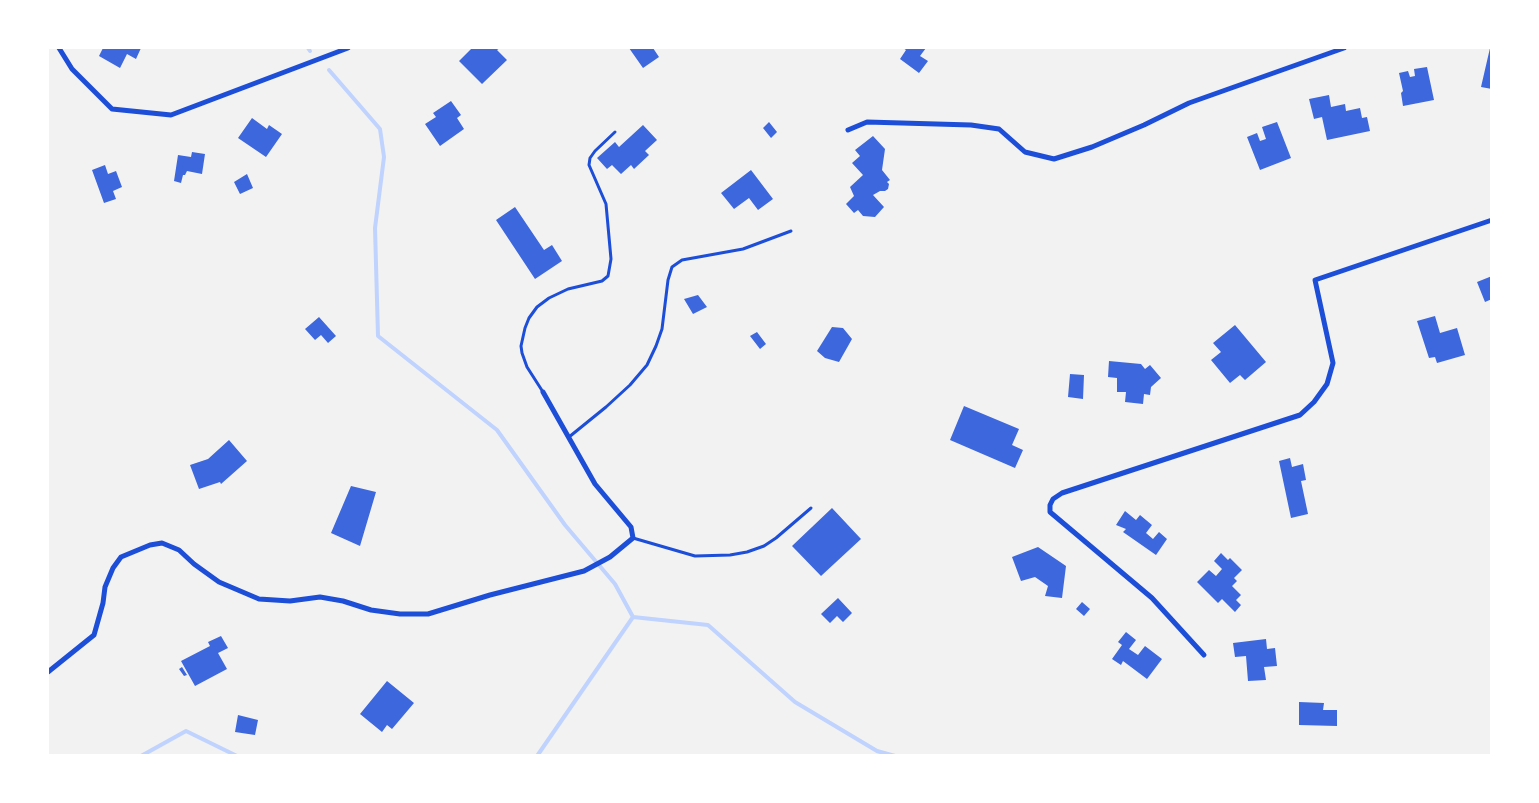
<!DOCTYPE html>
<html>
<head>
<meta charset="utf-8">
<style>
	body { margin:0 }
	#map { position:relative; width:1539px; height:803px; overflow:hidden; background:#f2f2f2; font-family:"Fira Sans Condensed",sans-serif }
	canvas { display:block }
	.frame { position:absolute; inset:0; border:49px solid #fff; pointer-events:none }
</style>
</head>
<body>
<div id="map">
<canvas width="1539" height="803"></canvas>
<div class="frame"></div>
</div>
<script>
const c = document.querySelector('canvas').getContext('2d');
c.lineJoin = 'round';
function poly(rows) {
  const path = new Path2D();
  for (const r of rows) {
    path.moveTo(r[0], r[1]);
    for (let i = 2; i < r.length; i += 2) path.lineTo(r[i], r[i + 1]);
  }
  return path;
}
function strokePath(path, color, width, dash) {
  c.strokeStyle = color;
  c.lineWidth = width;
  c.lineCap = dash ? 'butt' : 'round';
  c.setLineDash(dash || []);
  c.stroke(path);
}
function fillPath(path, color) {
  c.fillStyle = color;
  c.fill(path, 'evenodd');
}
strokePath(poly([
	[308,48,310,51],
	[329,70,380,129,384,157,375,228,378,336,497,430,565,525,615,584,633,617,708,625,795,702,877,751,895,756],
	[141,756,186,731,237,756],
	[537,756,633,617]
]), '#bfd3fe', 4);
fillPath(poly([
	[103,48,141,48,136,59,127,54,120,68,99,56],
	[472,48,500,48,497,50,507,60,482,84,459,61],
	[629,48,653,48,659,57,643,68],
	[903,48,926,48,920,56,928,61,919,73,900,59,906,50],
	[1490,48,1492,48,1492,89,1481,87],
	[1427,67,1434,100,1403,106,1401,93,1403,91,1399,73,1408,71,1410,77,1415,76,1414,69],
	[1329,95,1331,107,1345,104,1346,111,1360,108,1362,118,1367,117,1370,131,1327,140,1322,117,1314,119,1309,99],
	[451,101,461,115,457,118,464,129,440,146,425,124,436,117,433,113],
	[252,118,267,129,269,125,282,134,266,157,238,138],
	[769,122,777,132,771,138,763,128],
	[1277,122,1291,158,1260,170,1247,137,1257,133,1260,141,1266,139,1262,127],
	[643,125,657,140,645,151,649,155,634,169,631,165,621,174,612,165,607,169,597,158,615,142,619,147],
	[873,136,885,149,882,170,890,180,887,182,889,184,888,189,885,191,880,191,873,195,884,207,875,217,863,216,858,210,854,213,846,204,854,196,850,187,863,175,852,163,860,156,855,150],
	[192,152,205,154,202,174,187,171,185,175,183,175,181,183,174,181,178,155,191,157],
	[105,165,108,174,116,171,122,187,113,191,116,199,104,203,92,170],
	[751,170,773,199,758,210,749,198,734,209,721,193],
	[247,174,253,188,240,194,234,182],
	[515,207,544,250,552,245,562,261,535,279,496,220],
	[1492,276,1492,299,1485,302,1477,282],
	[698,295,707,307,693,314,684,299],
	[1435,316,1440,333,1457,328,1465,355,1437,363,1435,357,1429,358,1417,321],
	[319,317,336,336,328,343,321,335,315,340,305,329],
	[1235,325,1266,362,1245,380,1240,375,1230,383,1211,360,1221,352,1213,343],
	[832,327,843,328,852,339,839,362,825,358,817,351],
	[757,332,766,344,760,349,750,336],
	[1109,361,1141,364,1145,369,1150,365,1161,378,1151,387,1150,395,1144,394,1143,404,1125,402,1126,392,1117,392,1117,378,1108,377],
	[1070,374,1084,375,1083,399,1068,397],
	[964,406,1019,429,1012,445,1023,450,1015,468,950,440],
	[229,440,247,461,221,484,220,482,199,489,190,465,208,459],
	[1290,458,1292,467,1303,464,1306,480,1301,481,1308,514,1291,518,1279,461],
	[351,486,376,492,360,546,331,533],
	[832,508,861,539,821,576,792,546],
	[1125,511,1136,520,1140,515,1152,525,1146,533,1153,539,1159,532,1167,539,1156,555,1123,532,1126,529,1116,525],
	[1038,547,1066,566,1062,598,1045,596,1048,586,1035,577,1021,581,1012,557],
	[1221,553,1228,560,1230,558,1242,570,1234,578,1237,581,1232,586,1241,595,1236,600,1241,605,1235,612,1222,599,1218,603,1197,582,1209,570,1216,576,1222,569,1214,561],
	[838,598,852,613,843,622,837,616,830,623,821,614],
	[1082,602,1090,609,1084,616,1076,609],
	[1126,632,1136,640,1129,649,1138,655,1145,646,1162,659,1147,679,1123,661,1121,665,1112,659,1122,645,1118,642],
	[221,636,228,648,218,653,227,669,195,686,181,661,210,646,208,642],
	[1266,639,1267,649,1275,648,1277,666,1264,667,1266,680,1248,681,1246,656,1235,657,1233,643],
	[182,667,187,675,184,676,179,669],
	[387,681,414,703,392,729,387,725,382,732,360,714],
	[1299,702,1324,703,1323,710,1337,710,1337,726,1299,725],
	[238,715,258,720,255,735,235,732]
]), '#3d67dc');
strokePath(poly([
	[543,392,527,367,522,353,521,346,525,328,529,318,537,307,549,298,568,289,602,281,608,276,611,259,606,204,589,165,590,158,595,151,615,132],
	[569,437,606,407,630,385,647,365,656,346,662,329,668,280,672,267,682,260,743,249,791,231],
	[633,538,695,556,730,555,747,552,764,546,776,538,811,508]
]), '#1d4ed8', 3);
strokePath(poly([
	[59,48,72,69,112,109,171,115,348,48],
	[848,130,867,122,971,125,999,129,1025,152,1054,159,1092,147,1144,125,1189,103,1344,48],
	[1204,655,1152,598,1050,512,1050,505,1053,499,1062,493,1300,415,1314,402,1327,384,1333,363,1315,280,1492,220],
	[48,672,94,635,103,603,105,587,113,568,121,557,150,545,162,543,179,550,194,564,219,582,259,599,290,601,320,597,343,601,371,610,400,614,428,614,490,595,584,571,610,557,633,538,631,527,595,484,543,392]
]), '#1d4ed8', 5);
</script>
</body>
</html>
